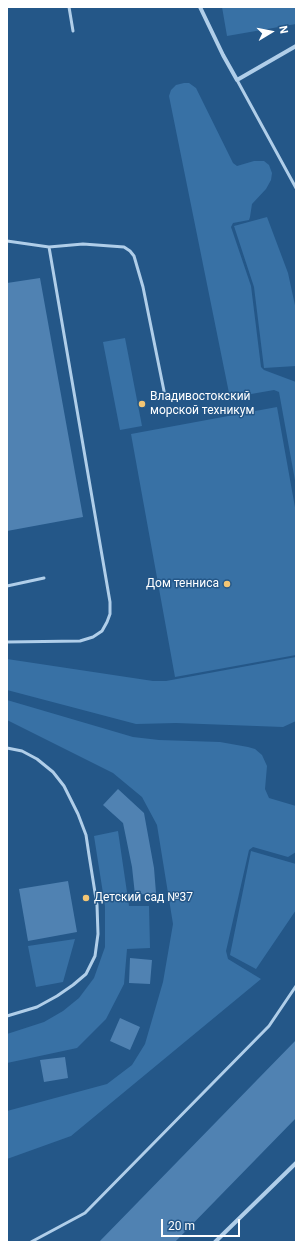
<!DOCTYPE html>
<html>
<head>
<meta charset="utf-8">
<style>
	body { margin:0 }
	#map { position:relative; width:303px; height:1249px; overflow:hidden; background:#245788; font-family:Roboto,sans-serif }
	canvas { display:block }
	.frame { position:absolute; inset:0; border:8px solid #fff; pointer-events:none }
	.north { position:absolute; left:251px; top:12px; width:40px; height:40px; -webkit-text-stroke:3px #245788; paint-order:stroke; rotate:80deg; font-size:11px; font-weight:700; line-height:16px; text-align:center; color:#fff }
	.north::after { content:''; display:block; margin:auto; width:14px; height:18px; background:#fff; clip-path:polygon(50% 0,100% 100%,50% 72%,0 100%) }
	.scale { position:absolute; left:161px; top:1219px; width:79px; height:18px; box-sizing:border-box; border:2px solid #fff; border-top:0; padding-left:5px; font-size:12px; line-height:14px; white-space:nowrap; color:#fff; -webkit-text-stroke:3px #245788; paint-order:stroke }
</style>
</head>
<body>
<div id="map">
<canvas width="303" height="1249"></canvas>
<div class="frame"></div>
<div class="north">N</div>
<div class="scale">20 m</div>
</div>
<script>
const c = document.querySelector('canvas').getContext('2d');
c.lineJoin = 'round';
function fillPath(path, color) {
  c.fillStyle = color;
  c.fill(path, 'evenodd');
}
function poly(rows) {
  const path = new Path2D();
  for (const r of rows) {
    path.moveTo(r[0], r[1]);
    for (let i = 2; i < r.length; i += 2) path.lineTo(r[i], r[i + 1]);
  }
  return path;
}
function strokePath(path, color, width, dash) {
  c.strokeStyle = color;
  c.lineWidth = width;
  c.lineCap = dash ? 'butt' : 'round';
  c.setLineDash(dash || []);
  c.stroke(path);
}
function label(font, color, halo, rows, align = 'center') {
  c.font = font + ' Roboto,sans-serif';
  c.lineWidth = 3;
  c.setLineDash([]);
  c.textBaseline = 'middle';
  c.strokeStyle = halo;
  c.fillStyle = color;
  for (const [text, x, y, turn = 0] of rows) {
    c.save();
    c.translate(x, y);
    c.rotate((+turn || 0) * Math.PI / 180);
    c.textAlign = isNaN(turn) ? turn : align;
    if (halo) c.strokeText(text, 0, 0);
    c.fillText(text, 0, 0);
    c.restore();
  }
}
fillPath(poly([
	[222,7,295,7,296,24,227,36],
	[184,83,189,83,196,88,233,163,237,166,254,161,264,161,269,165,272,173,271,180,266,189,252,204,250,217,249,220,233,223,231,227,251,286,261,367,264,370,296,382,296,486,279,392,274,390,234,397,229,393,169,96,171,90,176,85],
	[267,217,288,273,296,310,296,366,264,368,254,287,234,226],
	[125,338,142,426,120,430,103,342],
	[277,407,296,513,296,655,175,677,131,434],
	[296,657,296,721,283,727,176,723,136,724,7,690,7,659,153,681,166,681],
	[7,700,133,737,159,740,220,742,248,747,255,749,262,755,267,766,265,789,269,798,296,806,296,852,288,857,253,847,249,850,226,951,228,959,261,979,71,1136,7,1159,7,1111,107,1084,132,1065,145,1044,163,982,173,924,157,825,142,797,113,773,7,720],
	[118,831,129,906,149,906,150,948,127,949,124,984,106,1019,77,1048,7,1063,7,1034,44,1022,63,1011,79,998,94,978,105,947,105,906,94,836],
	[251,851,296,864,296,910,256,969,230,955],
	[75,939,63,982,36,987,28,946]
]), '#3871a5');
fillPath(poly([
	[40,278,83,517,7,531,7,283],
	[118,789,144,813,154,868,156,893,135,895,132,867,123,823,103,805],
	[68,881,77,932,28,941,19,889],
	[130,958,152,960,150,984,129,983],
	[120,1018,140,1027,130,1050,110,1041],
	[296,1040,296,1118,175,1242,99,1242],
	[65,1057,68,1078,44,1082,40,1060]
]), '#5082b2');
strokePath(poly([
	[69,7,73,31],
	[237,80,296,188],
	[7,241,49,247,83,244,124,247,130,251,134,256,143,287,165,396],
	[7,586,44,578],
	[7,642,80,641,93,637,102,631,107,622,110,614,110,602,49,247],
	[7,748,22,751,37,759,53,772,64,786,78,814,86,835,89,855,97,905,98,934,95,956,86,974,73,985,57,996,37,1007,7,1016],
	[31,1242,85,1213,269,1026,296,986]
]), '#b0cee9', 3);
strokePath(poly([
	[200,7,223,55,237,80,296,46],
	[215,1242,296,1163]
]), '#b0cee9', 4);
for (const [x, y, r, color] of [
	[142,404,4,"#f4c674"],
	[227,584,4,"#f4c674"],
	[86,898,4,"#f4c674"]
]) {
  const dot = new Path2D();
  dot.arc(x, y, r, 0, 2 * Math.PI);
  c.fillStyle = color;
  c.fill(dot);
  strokePath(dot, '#245788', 1.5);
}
label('12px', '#fff', '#245788', [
	["Владивостокский",150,397],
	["морской техникум",150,411],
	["Дом тенниса",219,584,"right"],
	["Детский сад №37",94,898]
], 'left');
</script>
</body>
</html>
